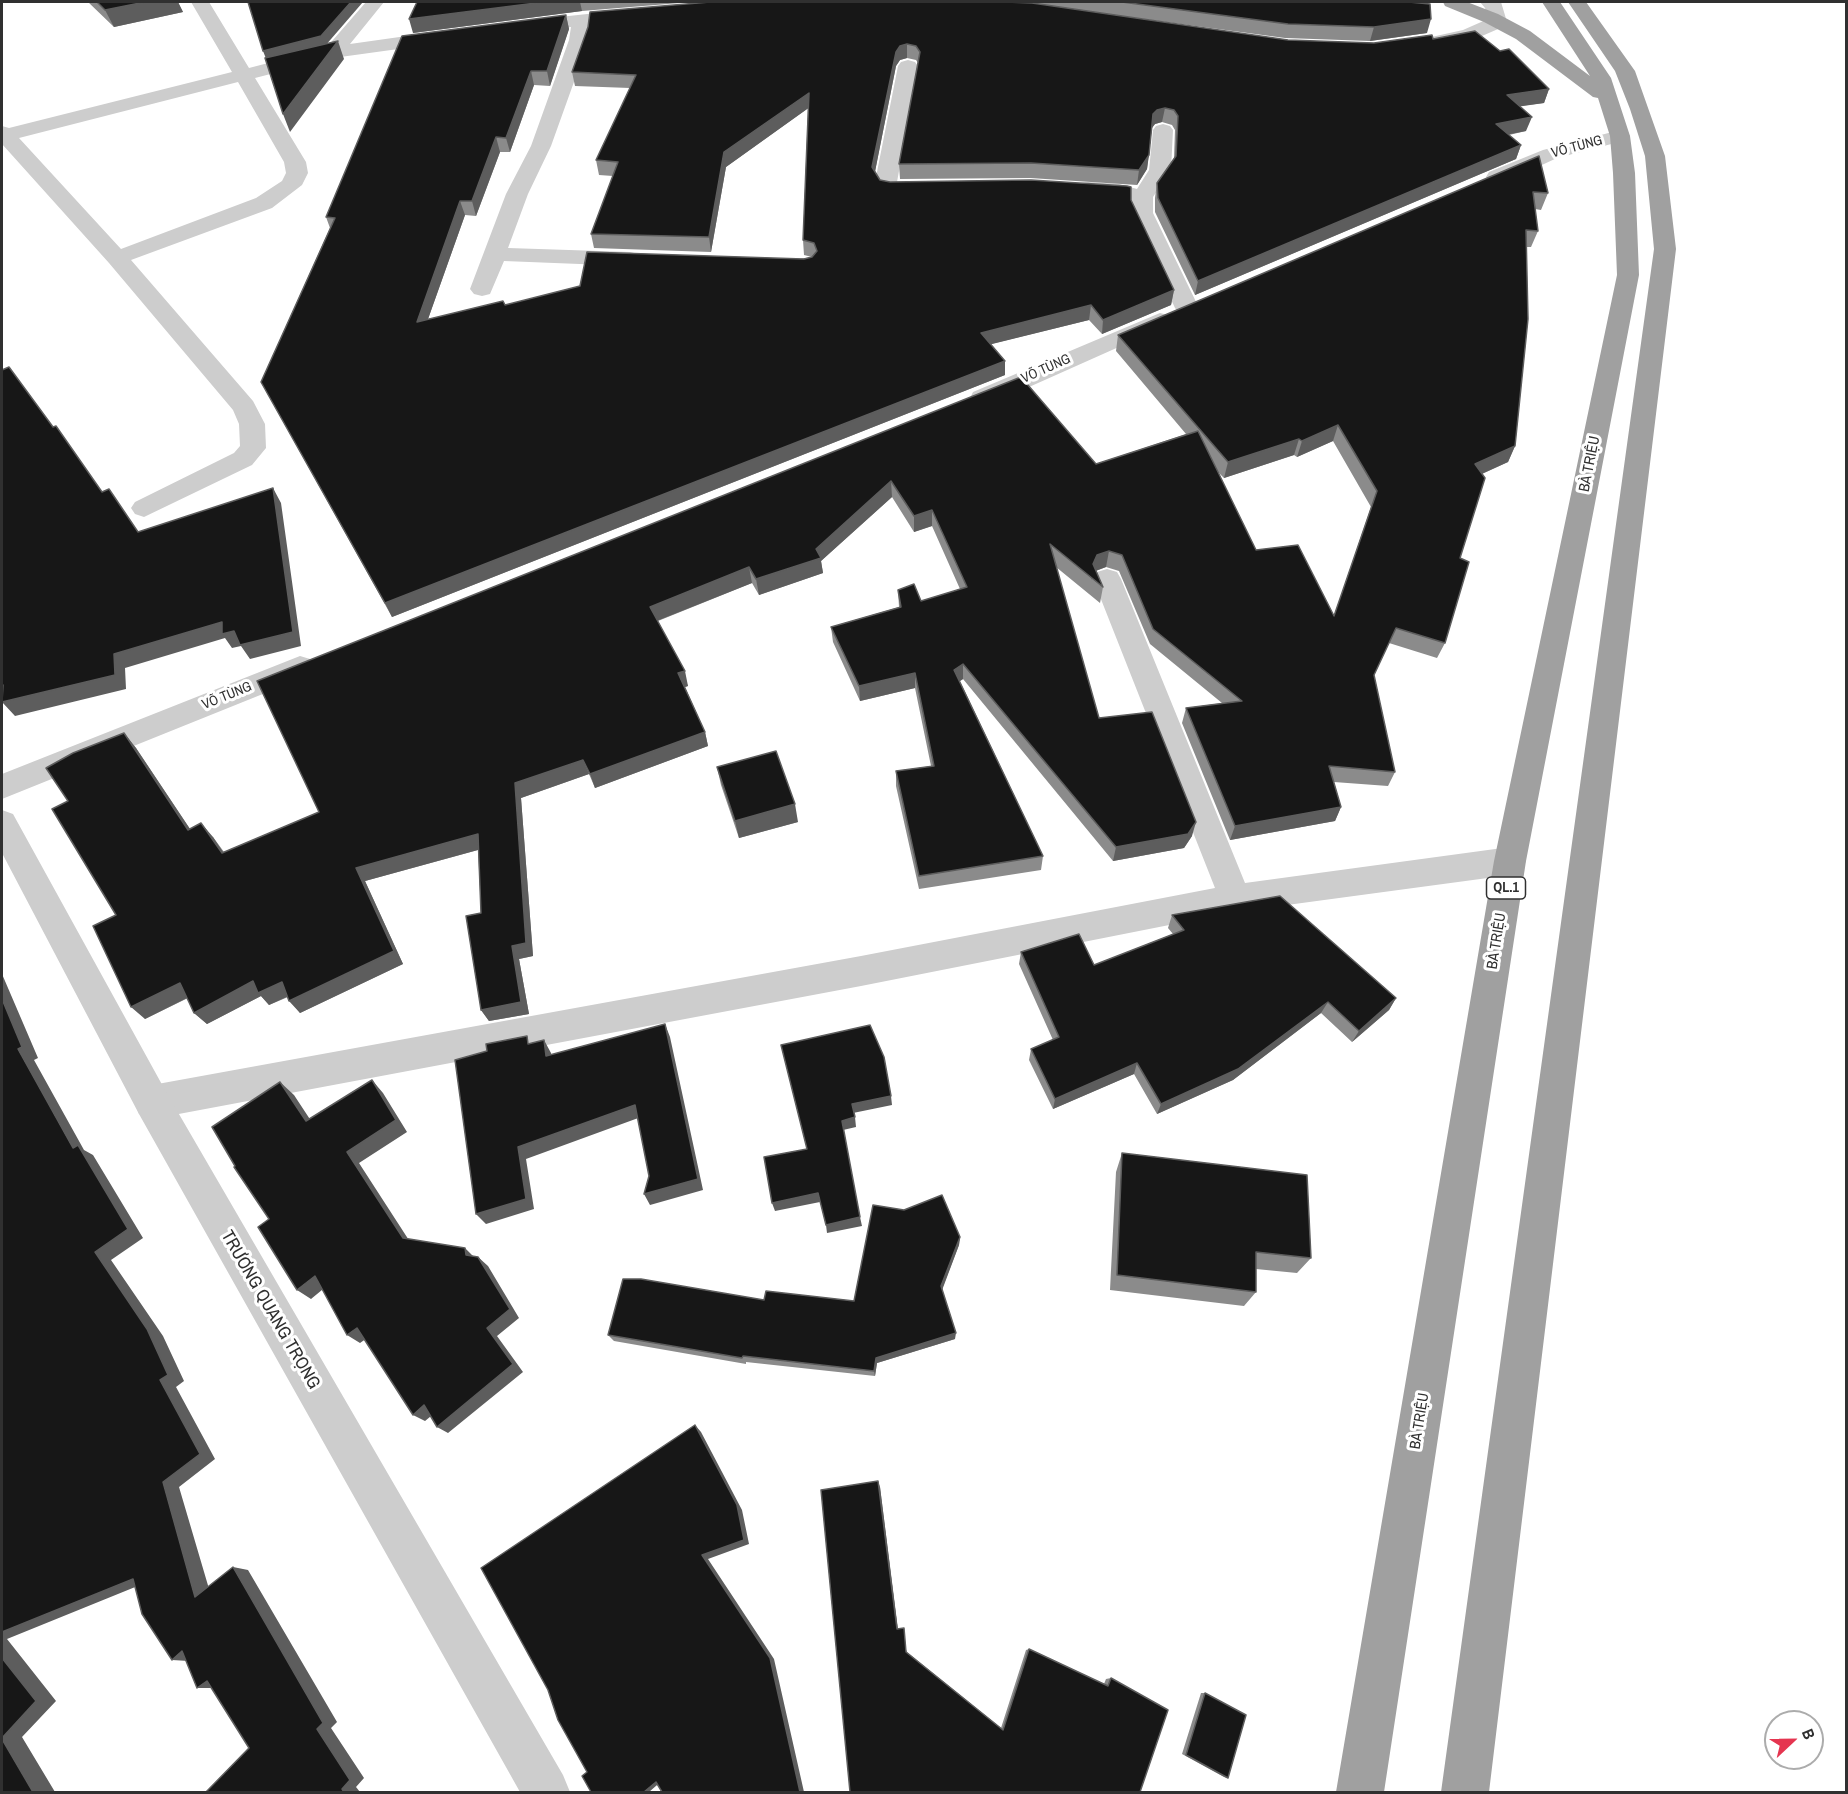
<!DOCTYPE html>
<html>
<head>
<meta charset="utf-8">
<style>
	body { margin:0 }
	#map { position:relative; width:1848px; height:1794px; overflow:hidden; background:#fff; font-family:"Archivo Narrow",sans-serif }
	canvas { display:block }
	.frame { position:absolute; inset:0; border:3px solid #303030; pointer-events:none }
	.north { position:absolute; left:1764px; top:1710px; width:60px; height:60px; box-sizing:border-box; background:#fff; border:2px solid #acacac; border-radius:50%; rotate:68deg; font-size:16px; font-weight:700; line-height:24px; text-align:center; color:#303030 }
	.north::after { content:''; display:block; margin:auto; width:21px; height:27px; background:#e53550; clip-path:polygon(50% 0,100% 100%,50% 72%,0 100%) }
</style>
</head>
<body>
<div id="map">
<canvas width="1848" height="1794"></canvas>
<div class="frame"></div>
<div class="north">B</div>
</div>
<script>
const c = document.querySelector('canvas').getContext('2d');
c.lineJoin = 'round';
function poly(rows) {
  const path = new Path2D();
  for (const r of rows) {
    path.moveTo(r[0], r[1]);
    for (let i = 2; i < r.length; i += 2) path.lineTo(r[i], r[i + 1]);
  }
  return path;
}
function fillPath(path, color) {
  c.fillStyle = color;
  c.fill(path, 'evenodd');
}
function strokePath(path, color, width, dash) {
  c.strokeStyle = color;
  c.lineWidth = width;
  c.lineCap = dash ? 'butt' : 'round';
  c.setLineDash(dash || []);
  c.stroke(path);
}
function label(font, color, halo, rows, align = 'center') {
  c.font = font + ' "Archivo Narrow",sans-serif';
  c.lineWidth = 6;
  c.setLineDash([]);
  c.textBaseline = 'middle';
  c.strokeStyle = halo;
  c.fillStyle = color;
  for (const [text, x, y, turn = 0] of rows) {
    c.save();
    c.translate(x, y);
    c.rotate((+turn || 0) * Math.PI / 180);
    c.textAlign = isNaN(turn) ? turn : align;
    if (halo) c.strokeText(text, 0, 0);
    c.fillText(text, 0, 0);
    c.restore();
  }
}
fillPath(poly([
	[191,2,209,2,249,68,326,48,366,2,384,2,350,44,442,31,449,33,452,37,449,41,442,43,333,58,255,78,306,162,308,173,302,185,272,208,131,260,253,401,265,424,266,448,252,465,144,517,135,514,131,508,135,502,234,453,240,446,239,424,233,410,109,263,2,144,2,126,9,128,232,72,191,2],
	[238,82,284,162,286,173,282,181,256,198,121,249,19,138,238,82],
	[1480,2,1501,2,1507,22,1505,26,1475,39,1434,48,1427,46,1424,42,1427,38,1463,30,1488,19,1485,8,1480,2],
	[633,9,640,11,642,15,640,19,591,25,589,40,551,146,528,194,508,248,630,252,638,254,641,259,638,264,630,266,504,261,490,294,482,296,474,294,470,289,506,194,531,146,569,40,571,27,523,33,516,31,514,27,516,23,523,21,633,9],
	[908,60,915,62,918,66,897,182,936,183,939,188,936,193,928,194,890,194,882,193,875,182,898,66,901,62,908,60],
	[1163,124,1170,126,1173,130,1171,170,1153,197,1153,213,1199,308,1195,313,1187,315,1179,313,1175,308,1131,213,1131,201,1117,196,1088,194,1080,193,1077,188,1080,183,1088,182,1119,184,1137,189,1149,170,1153,130,1156,126,1163,124],
	[1620,130,1627,132,1630,136,1627,140,1557,158,1505,182,1497,183,1489,182,1486,177,1489,172,1543,150,1620,130],
	[1160,313,1168,315,1172,320,1168,325,991,404,982,406,973,404,970,398,973,392,1160,313],
	[1107,569,1117,572,1121,579,1245,883,1510,847,1521,851,1526,861,1521,871,1510,875,1235,912,861,986,152,1119,139,1114,134,1102,139,1090,152,1085,861,956,1215,888,1093,579,1097,572,1107,569],
	[300,656,310,659,315,667,310,675,2,799,2,774,300,656]
]), '#cdcdcd');
fillPath(poly([
	[2,810,13,814,165,1090,563,1775,570,1792,520,1792,139,1114,2,853,2,810]
]), '#cdcdcd');
fillPath(poly([
	[1443,2,1467,2,1498,14,1530,31,1590,76,1542,2,1560,2,1611,78,1630,136,1635,173,1639,275,1526,861,1384,1792,1336,1792,1494,861,1617,275,1613,173,1610,136,1598,98,1593,97,1516,39,1484,22,1445,6,1443,2],
	[1568,2,1586,2,1635,71,1665,156,1676,249,1489,1792,1441,1792,1654,249,1645,156,1630,109,1615,71,1568,2]
]), '#a0a0a0');
fillPath(poly([
	[88,2,178,2,183,12,114,27],
	[417,2,692,2,582,11,413,33],
	[1017,2,1409,2,1427,33,1370,41,1285,38,1047,6,1288,40,1374,43,1433,39,1500,51,1549,89,1544,103,1520,106,1526,131,1509,135,1521,145,1516,159,1195,295,1155,212,1155,198,1157,183,1174,158,1175,130,1172,125,1162,122,1155,124,1152,128,1147,169,1137,185,1030,178,900,179,899,164,918,63,916,60,907,58,900,60,896,66,875,171,880,180,890,182,1131,200,1174,290,1171,305,1102,334,1089,320,991,344,1005,361,1005,375,392,617,261,382,330,228,326,217,566,15,569,29,550,86,534,85,510,152,500,152,476,216,465,215,428,319,505,305,812,257,804,255,803,240,808,108,726,167,711,252,594,248,591,234,613,176,599,175,596,160,630,88,575,86,572,72,1029,3],
	[1539,156,1548,193,1541,210,1535,209,1538,231,1531,247,1527,247,1515,446,1508,462,1482,474,1460,558,1445,643,1437,658,1389,643,1374,675,1395,772,1388,786,1334,782,1341,807,1335,821,1230,840,1182,723,1186,708,1222,703,1150,644,1119,571,1106,567,1096,571,1103,587,1100,603,1056,567,1099,718,1192,836,1184,848,1113,861,963,679,960,681,1043,856,1041,870,919,889,896,786,896,771,931,766,915,688,860,701,833,642,831,627,899,607,898,590,921,601,960,589,932,526,914,532,892,497,821,561,823,573,759,595,752,583,658,621,688,686,685,687,705,732,708,746,595,788,589,774,521,798,533,956,519,959,529,1014,489,1021,481,1010,481,913,478,850,365,881,403,964,300,1013,288,997,269,1005,261,996,207,1024,194,1013,188,998,145,1019,116,915,68,801,124,733,136,748,190,829,213,837,224,852,319,812,1021,377,1096,464,1186,434,1116,351,1118,335],
	[1333,441,1371,507,1334,616,1256,550,1217,471,1224,478,1294,455,1297,457],
	[717,767,798,822,739,838,721,785],
	[1172,915,1396,998,1389,1010,1352,1042,1321,1013,1233,1080,1157,1114,1134,1074,1053,1109,1029,1060,1031,1049,1053,1040,1019,964,1021,952,1094,965,1173,934,1168,928],
	[1122,1153,1311,1258,1297,1273,1256,1269,1256,1292,1244,1306,1110,1290,1116,1172],
	[960,1237,959,1245,942,1289,955,1339,877,1363,875,1376,746,1362,746,1364,614,1341,608,1335,764,1300,854,1301],
	[880,1487,898,1629,907,1652,1001,1728,1026,1650,1029,1649,1104,1684,1106,1679,1111,1678,1140,1792,850,1792],
	[1201,1693,1205,1693,1228,1778,1224,1777,1182,1754]
]), '#8b8b8b');
fillPath(poly([
	[145,2,178,2,183,12,114,27,105,10],
	[351,2,363,2,325,46,267,61,263,51],
	[544,2,580,2,582,11,413,33,409,19],
	[566,15,569,29,550,86,547,71],
	[1431,19,1427,33,1370,41,1374,27],
	[338,41,344,59,290,132,283,114],
	[907,44,907,58,900,60,896,66,873,182,872,167,896,52,900,46],
	[531,71,534,85,510,152,506,138],
	[1549,89,1544,103,1502,109,1507,95],
	[809,93,810,107,726,167,711,252,709,237,724,152],
	[1165,108,1162,122,1155,124,1151,129,1153,114,1157,110],
	[1532,117,1526,131,1490,138,1496,124],
	[496,137,500,152,476,216,472,201],
	[1521,145,1516,159,1195,295,1198,281],
	[1149,155,1147,169,1137,185,1139,170],
	[460,201,465,215,422,336,417,322],
	[1174,290,1171,305,1102,334,1103,320],
	[1091,305,1089,320,980,347,981,333],
	[1005,361,1005,375,392,617,385,603],
	[1338,425,1333,441,1297,457,1302,441],
	[1299,439,1294,455,1224,478,1228,462],
	[1515,446,1508,462,1468,480,1475,464],
	[891,481,892,497,821,561,823,573,759,595,756,579,816,549],
	[273,488,281,503,301,646,250,659,241,646,232,648,225,638,125,668,126,689,15,716,2,702,114,654],
	[932,510,932,526,914,532,914,516],
	[1109,551,1106,567,1095,571,1091,580,1093,564,1097,555],
	[749,567,752,583,654,622,650,607],
	[963,664,963,679,954,685,954,670],
	[685,671,688,686,682,688,678,673],
	[915,673,915,688,860,701,859,686],
	[2,685,3,685,16,698,2,702],
	[705,732,708,746,595,788,590,774],
	[124,733,136,748,200,844,188,830],
	[583,760,589,774,521,798,533,956,519,959,529,1014,489,1021,481,1010,512,946,515,783],
	[795,804,798,822,739,838,735,821],
	[1341,807,1335,821,1230,840,1235,826],
	[1196,822,1192,836,1184,848,1113,861,1116,847],
	[201,823,213,837,233,867,222,853],
	[478,834,485,848,365,881,403,964,300,1013,289,1001,356,868],
	[2,974,38,1058,34,1060,84,1150,93,1155,143,1238,111,1260,163,1336,184,1381,176,1387,215,1459,179,1487,212,1599,195,1597,163,1482,160,1380,95,1252,73,1148,18,1049,2,999],
	[253,981,282,982,293,994,269,1005,261,996,207,1024,194,1013],
	[180,983,193,995,145,1019,131,1007],
	[1396,998,1389,1010,1352,1042,1359,1031],
	[1328,1002,1321,1013,1233,1080,1157,1114,1161,1104],
	[665,1024,670,1037,703,1190,650,1205,644,1194,698,1179],
	[544,1040,551,1053,553,1068,546,1056],
	[1137,1063,1134,1074,1053,1109,1055,1099],
	[372,1080,383,1093,407,1132,359,1163,414,1248,403,1238,347,1152],
	[280,1082,294,1095,319,1133,306,1121],
	[891,1096,892,1105,853,1113,852,1104],
	[635,1105,641,1117,526,1159,534,1209,486,1224,476,1214,518,1147],
	[855,1117,856,1127,843,1130,842,1121],
	[818,1193,820,1202,775,1211,772,1203],
	[860,1217,862,1226,827,1233,826,1225],
	[960,1237,959,1245,941,1293,941,1286],
	[465,1248,475,1258,466,1255],
	[478,1257,488,1266,519,1318,497,1336,523,1372,448,1433,437,1427,487,1328],
	[315,1276,328,1285,311,1299,297,1290],
	[357,1328,370,1336,360,1343,347,1335],
	[956,1333,955,1339,877,1363,875,1376,874,1371,876,1358],
	[424,1405,436,1412,425,1421,413,1415],
	[695,1425,701,1432,742,1510,749,1544,708,1559,774,1659,804,1792,800,1792,702,1555],
	[878,1481,880,1487,898,1631,897,1629],
	[233,1567,248,1570,337,1722,331,1728,364,1778,356,1787,360,1792,344,1792,342,1789,317,1729],
	[133,1579,150,1581,7,1639,56,1701,22,1737,55,1792,33,1792,2,1739,2,1632],
	[182,1651,189,1661,172,1660],
	[207,1681,214,1688,197,1688],
	[664,1779,649,1792,644,1792,656,1782]
]), '#5d5d5d');
const building = poly([
	[97,2,145,2,105,10,97,2],
	[248,2,351,2,321,36,263,51,248,2],
	[417,2,544,2,409,19,417,2],
	[710,2,1006,2,1032,3,1288,40,1374,43,1432,35,1433,39,1475,31,1500,51,1509,49,1549,89,1507,95,1532,117,1496,124,1521,145,1198,281,1158,198,1157,183,1176,156,1178,116,1174,110,1165,108,1157,110,1153,114,1149,155,1139,170,1031,163,899,164,920,52,916,46,907,44,900,46,896,52,872,167,880,180,890,182,1031,180,1127,186,1131,187,1131,200,1174,290,1103,320,1091,305,981,333,1005,361,385,603,261,382,335,218,326,217,402,36,566,15,547,71,531,71,506,138,496,137,472,201,460,201,417,322,503,301,505,305,580,286,587,252,804,259,812,257,817,251,814,243,803,240,809,93,724,152,709,237,591,234,618,162,596,160,636,75,572,72,588,27,590,12,710,2],
	[1122,2,1409,2,1430,4,1431,19,1374,27,1288,24,1122,2],
	[338,41,283,114,265,58,338,41],
	[1539,156,1548,193,1533,192,1538,231,1526,230,1528,319,1515,446,1475,464,1485,478,1460,558,1469,562,1445,643,1396,628,1374,675,1395,772,1329,766,1341,807,1235,826,1186,708,1242,701,1153,629,1122,555,1109,551,1097,555,1093,564,1103,587,1050,544,1099,718,1152,712,1196,822,1188,834,1116,847,963,664,954,670,1043,856,919,876,896,771,934,766,915,673,859,686,831,627,901,607,898,590,914,584,921,601,967,587,932,510,914,516,891,481,816,549,821,558,756,579,749,567,650,607,685,671,678,673,705,732,590,774,583,760,515,783,526,943,512,946,521,1002,481,1010,466,916,481,913,478,834,356,868,394,951,289,1001,282,982,258,993,253,981,194,1013,180,983,131,1007,93,926,116,915,52,809,68,801,46,768,73,753,124,733,188,830,201,823,222,853,319,812,257,681,1021,377,1096,464,1198,431,1256,550,1298,545,1334,616,1377,491,1338,425,1302,441,1299,439,1228,462,1118,335,1539,156],
	[9,367,53,427,56,426,102,492,109,489,138,532,273,488,293,632,240,645,234,631,222,634,222,622,114,654,115,675,2,702,3,685,2,685,2,370,9,367],
	[776,751,795,804,735,821,717,767,776,751],
	[1280,896,1396,998,1359,1031,1328,1002,1238,1069,1161,1104,1137,1063,1055,1099,1031,1049,1059,1037,1021,952,1079,934,1094,965,1184,930,1172,915,1280,896],
	[2,999,22,1047,18,1049,73,1148,78,1145,128,1229,95,1252,147,1329,168,1375,160,1380,200,1454,163,1482,195,1597,233,1567,323,1723,317,1729,350,1780,342,1789,344,1792,206,1792,249,1748,207,1681,197,1688,182,1651,172,1660,142,1614,133,1579,2,1632,2,999],
	[665,1024,698,1179,644,1194,649,1176,635,1105,518,1147,526,1199,476,1214,455,1060,487,1051,486,1044,527,1036,528,1044,544,1040,546,1056,665,1024],
	[870,1025,884,1057,891,1096,852,1104,855,1117,842,1121,860,1217,826,1225,818,1193,772,1203,764,1157,807,1149,781,1045,870,1025],
	[372,1080,396,1120,347,1152,403,1238,465,1248,466,1255,478,1257,510,1309,487,1328,513,1364,437,1427,424,1405,413,1415,357,1328,347,1335,315,1276,297,1290,258,1227,269,1219,234,1167,235,1166,212,1127,280,1082,306,1121,372,1080],
	[1122,1153,1307,1175,1311,1258,1256,1252,1256,1292,1117,1275,1122,1153],
	[942,1195,960,1237,941,1286,956,1333,876,1358,874,1371,743,1356,742,1358,608,1335,623,1279,641,1279,764,1300,766,1291,854,1301,873,1205,904,1210,942,1195],
	[695,1425,737,1505,744,1540,702,1555,770,1658,800,1792,662,1792,656,1782,644,1792,591,1792,582,1776,587,1772,558,1720,548,1690,481,1568,695,1425],
	[878,1481,897,1629,904,1628,906,1652,1003,1730,1029,1649,1108,1686,1111,1678,1168,1710,1140,1792,850,1792,821,1490,878,1481],
	[2,1658,36,1701,2,1738,2,1658],
	[1205,1693,1246,1715,1228,1778,1186,1755,1205,1693],
	[2,1739,33,1792,2,1792,2,1739]
]);
fillPath(building, '#171717');
strokePath(building, '#5d5d5d', 1.5);
label('14px', '#303030', '#fff', [
	["VÕ TÙNG",1577,147,-15],
	["VÕ TÙNG",1046,369,-24],
	["VÕ TÙNG",227,696,-22]
]);
for (const [x, y, w] of [
	[1506,888,39]
]) {
  const box = new Path2D();
  box.roundRect(x - w / 2, y - 11, w, 22, 4.5);
  c.fillStyle = '#fff';
  c.fill(box);
  strokePath(box, '#303030', 1.5);
}
label('bold 14px', '#303030', null, [
	["QL.1",1506,888]
]);
label('15px', '#303030', '#fff', [
	["BÀ TRIỆU",1590,464,-79],
	["BÀ TRIỆU",1497,941,-81],
	["BÀ TRIỆU",1420,1421,-81]
]);
label('18px', '#303030', '#fff', [
	["TRƯƠNG QUANG TRỌNG",270,1310,60]
]);
</script>
</body>
</html>
